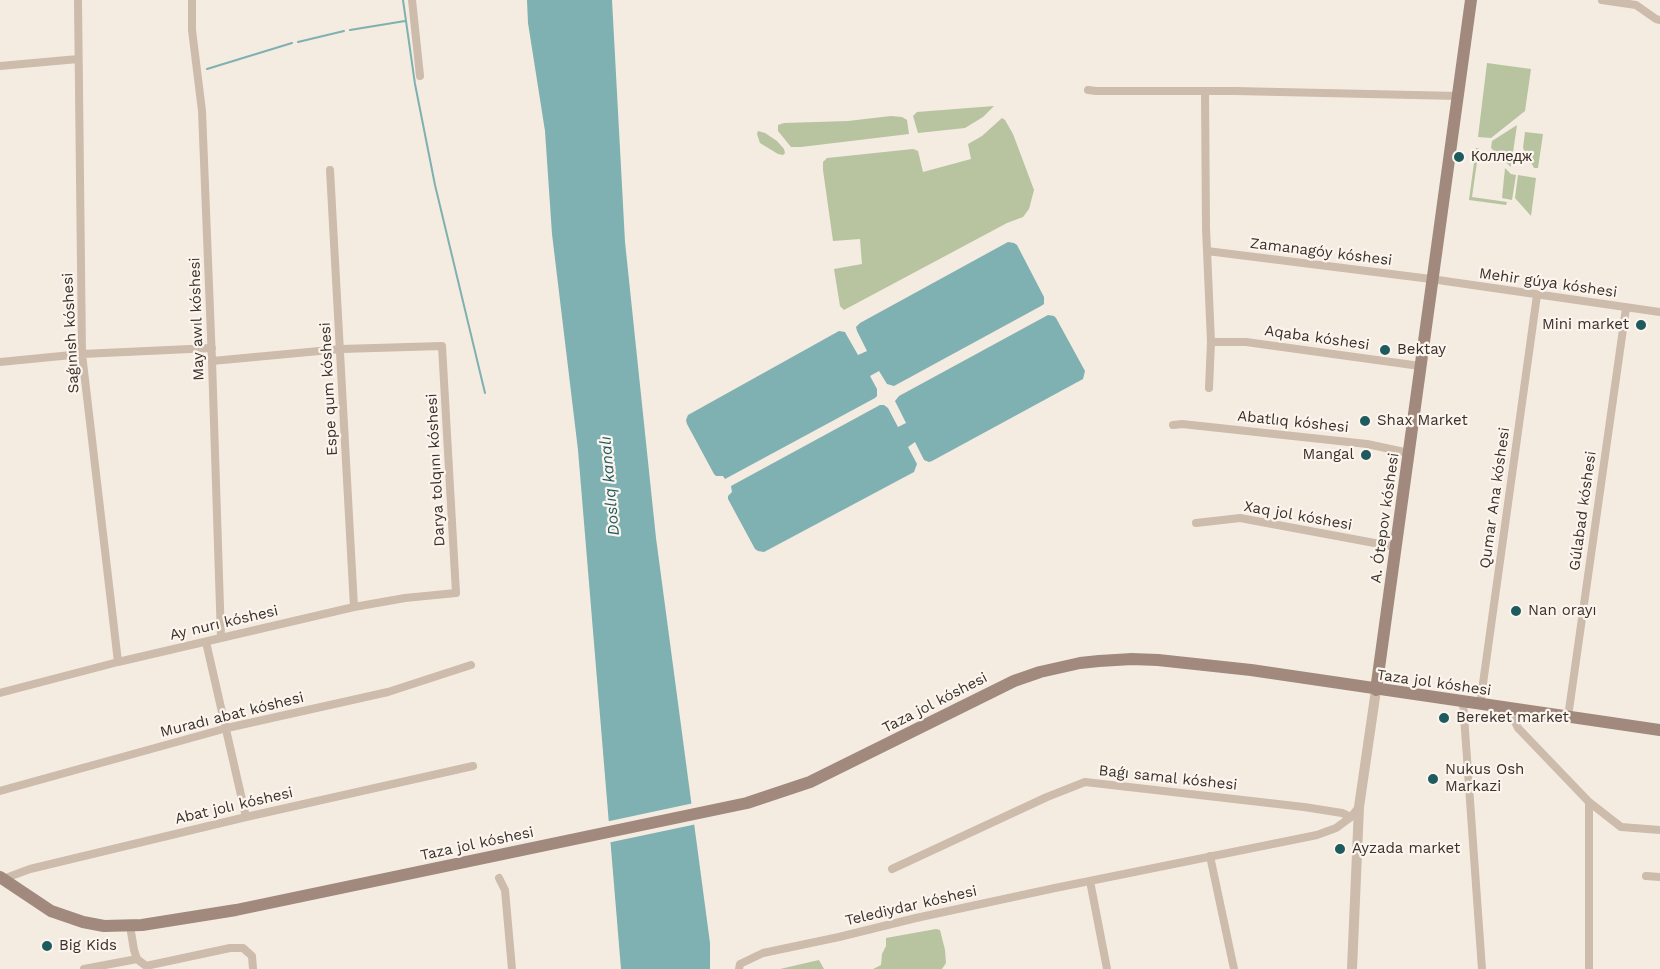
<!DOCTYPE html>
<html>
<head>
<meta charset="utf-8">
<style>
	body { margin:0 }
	canvas { display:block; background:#f4ebe1 }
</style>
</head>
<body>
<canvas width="1660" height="969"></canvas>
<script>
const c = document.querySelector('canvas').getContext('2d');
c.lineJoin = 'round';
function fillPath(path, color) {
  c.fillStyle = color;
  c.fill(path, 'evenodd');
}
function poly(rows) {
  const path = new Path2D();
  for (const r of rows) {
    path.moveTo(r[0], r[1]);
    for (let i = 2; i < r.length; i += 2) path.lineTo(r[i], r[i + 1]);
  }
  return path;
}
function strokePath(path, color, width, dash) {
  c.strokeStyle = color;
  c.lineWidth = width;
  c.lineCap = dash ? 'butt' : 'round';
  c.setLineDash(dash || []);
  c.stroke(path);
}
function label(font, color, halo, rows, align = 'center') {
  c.font = font + ' "Work Sans",sans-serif';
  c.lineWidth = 4.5;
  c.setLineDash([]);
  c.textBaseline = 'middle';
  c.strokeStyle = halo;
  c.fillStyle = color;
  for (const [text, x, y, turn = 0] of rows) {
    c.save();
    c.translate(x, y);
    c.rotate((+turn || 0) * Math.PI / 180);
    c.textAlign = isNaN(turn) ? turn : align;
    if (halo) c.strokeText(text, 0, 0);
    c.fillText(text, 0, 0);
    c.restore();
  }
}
fillPath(poly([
	[1487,63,1531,69,1525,111,1491,138,1478,137],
	[994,106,983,117,965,128,918,133,913,116,917,112],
	[891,116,902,117,907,120,909,134,801,147,791,147,778,131,778,125,784,123,848,121],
	[1002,118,1005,120,1013,134,1034,190,1029,209,1023,217,1007,223,844,310,840,306,834,269,862,264,860,239,833,241,823,170,823,162,827,158,913,149,918,151,923,172,971,159,968,144,982,136],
	[1517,125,1511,166,1511,167,1491,148,1492,141],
	[758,131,765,133,777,141,784,149,785,153,783,155,778,154,760,143,757,134],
	[1525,132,1543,134,1538,168,1534,168,1523,148],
	[1476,148,1479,148,1472,197,1507,202,1506,205,1469,200],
	[1505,168,1511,174,1516,175,1512,200,1502,198],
	[1518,175,1536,178,1531,216,1515,198],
	[936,929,940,930,945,950,946,963,942,969,873,969,881,965,882,954,886,946,886,938],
	[819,960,824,969,780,969]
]), '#b8c4a0');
fillPath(poly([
	[527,0,612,0,625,242,656,538,710,943,710,969,621,969,578,450,552,234,545,131,528,23],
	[1008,242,1014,243,1017,245,1044,297,1044,304,1041,306,894,386,887,384,879,371,870,376,877,389,877,396,875,398,725,479,723,476,716,476,714,474,687,424,686,420,688,415,839,331,845,332,846,334,858,355,867,351,857,331,856,327,860,323],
	[1048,315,1054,316,1056,318,1085,371,1083,379,932,461,929,462,924,460,915,442,908,447,917,464,914,472,764,552,758,551,755,549,728,499,728,496,732,492,731,486,880,405,884,405,888,408,898,427,906,423,895,401,899,396]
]), '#7fb0b2');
fillPath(poly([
	[694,803,697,824,607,843,605,822]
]), '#f4ebe1');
strokePath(poly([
	[403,0,415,84,435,185,485,393],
	[350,30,405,21],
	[298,42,344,31],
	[207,69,292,43]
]), '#7fb0b2', 2);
strokePath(poly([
	[78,0,82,354,118,662],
	[192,0,192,30,202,111,212,361,221,638],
	[412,0,420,76],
	[1602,0,1636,5,1656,19,1660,20],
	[0,66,78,59],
	[1088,90,1096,91,1235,91,1458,96],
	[1205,91,1206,228,1211,342,1209,388],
	[330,170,354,607],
	[1207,251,1431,279,1660,312],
	[1211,342,1246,342,1420,366],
	[0,362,82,354,212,348],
	[1173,425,1182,424,1367,444,1409,453],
	[1196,523,1240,518,1396,547],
	[206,642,246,817],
	[0,693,118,662,354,607,405,598,456,593,442,346,341,349,212,361],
	[1463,702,1482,969],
	[1480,705,1537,295],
	[1515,710,1514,720,1518,728,1589,802,1621,827,1660,830],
	[1568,717,1626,308],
	[0,791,227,728,388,692,471,665],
	[1589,802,1589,969],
	[1210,856,1234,969],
	[892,869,1047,797,1085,782,1304,807,1342,813,1351,817],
	[1646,876,1660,877],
	[499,878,505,890,512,969],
	[3,879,30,869,246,817,473,766],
	[1090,881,1107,969],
	[130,926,134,950,137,959,146,966,230,948,243,948,252,956,253,969],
	[84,969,137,959],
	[739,969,740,964,763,953,839,937,916,918,1055,888,1317,835,1336,828,1351,817,1359,807]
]), '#cdbbac', 8);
strokePath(poly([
	[1352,969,1359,807,1376,690]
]), '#cdbbac', 10);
strokePath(poly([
	[1376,690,1471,0],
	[0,877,51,911,83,922,104,926,142,925,236,910,747,803,810,782,1014,681,1040,672,1080,663,1099,661,1132,659,1158,660,1251,670,1660,730]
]), '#a18a7d', 12);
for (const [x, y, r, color] of [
	[1459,157,6,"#1f5a5e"],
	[1641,325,6,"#1f5a5e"],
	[1385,350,6,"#1f5a5e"],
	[1365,421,6,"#1f5a5e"],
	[1366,455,6,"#1f5a5e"],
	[1516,611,6,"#1f5a5e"],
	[1444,718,6,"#1f5a5e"],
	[1433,779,6,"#1f5a5e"],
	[1340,849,6,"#1f5a5e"],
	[47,946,6,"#1f5a5e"]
]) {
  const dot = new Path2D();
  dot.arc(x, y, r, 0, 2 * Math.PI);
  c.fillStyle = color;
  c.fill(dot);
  strokePath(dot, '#fbf5ee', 2);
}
label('15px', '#3b302b', '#fbf5ee', [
	["Колледж",1471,157],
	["Mini market",1629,325,"right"],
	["Bektay",1397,350],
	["Shax Market",1377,421],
	["Mangal",1354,455,"right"],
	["Nan orayı",1528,611],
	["Bereket market",1456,718],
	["Nukus Osh",1445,770],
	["Markazi",1445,787],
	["Ayzada market",1352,849],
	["Big Kids",59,946]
], 'left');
label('15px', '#3b302b', '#fbf5ee', [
	["Zamanagóy kóshesi",1321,252,7],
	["Mehir gúyа kóshesi",1548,283,8],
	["May awıl kóshesi",197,319,-92],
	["Saǵınısh kóshesi",71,333,-93],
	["Aqaba kóshesi",1317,338,8],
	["Espe qum kóshesi",329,389,-93],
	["Abatlıq kóshesi",1293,422,6],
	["Darya tolqını kóshesi",436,470,-93],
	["Qumar Ana kóshesi",1495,498,-82],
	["Gúlabad kóshesi",1583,511,-82],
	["Xaq jol kóshesi",1298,516,10],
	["A. Ótepov kóshesi",1385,518,-82],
	["Ay nurı kóshesi",224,623,-13],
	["Taza jol kóshesi",1434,683,8],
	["Taza jol kóshesi",935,703,-27],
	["Muradı abat kóshesi",232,715,-14],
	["Baǵı samal kóshesi",1168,778,6],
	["Abat jolı kóshesi",234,806,-13],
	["Taza jol kóshesi",477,844,-12],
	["Telediydar kóshesi",911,906,-13]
]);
label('italic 16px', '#1f5a5e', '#fbf5ee', [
	["Doslıq kanalı",610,486,-95]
]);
</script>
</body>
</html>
